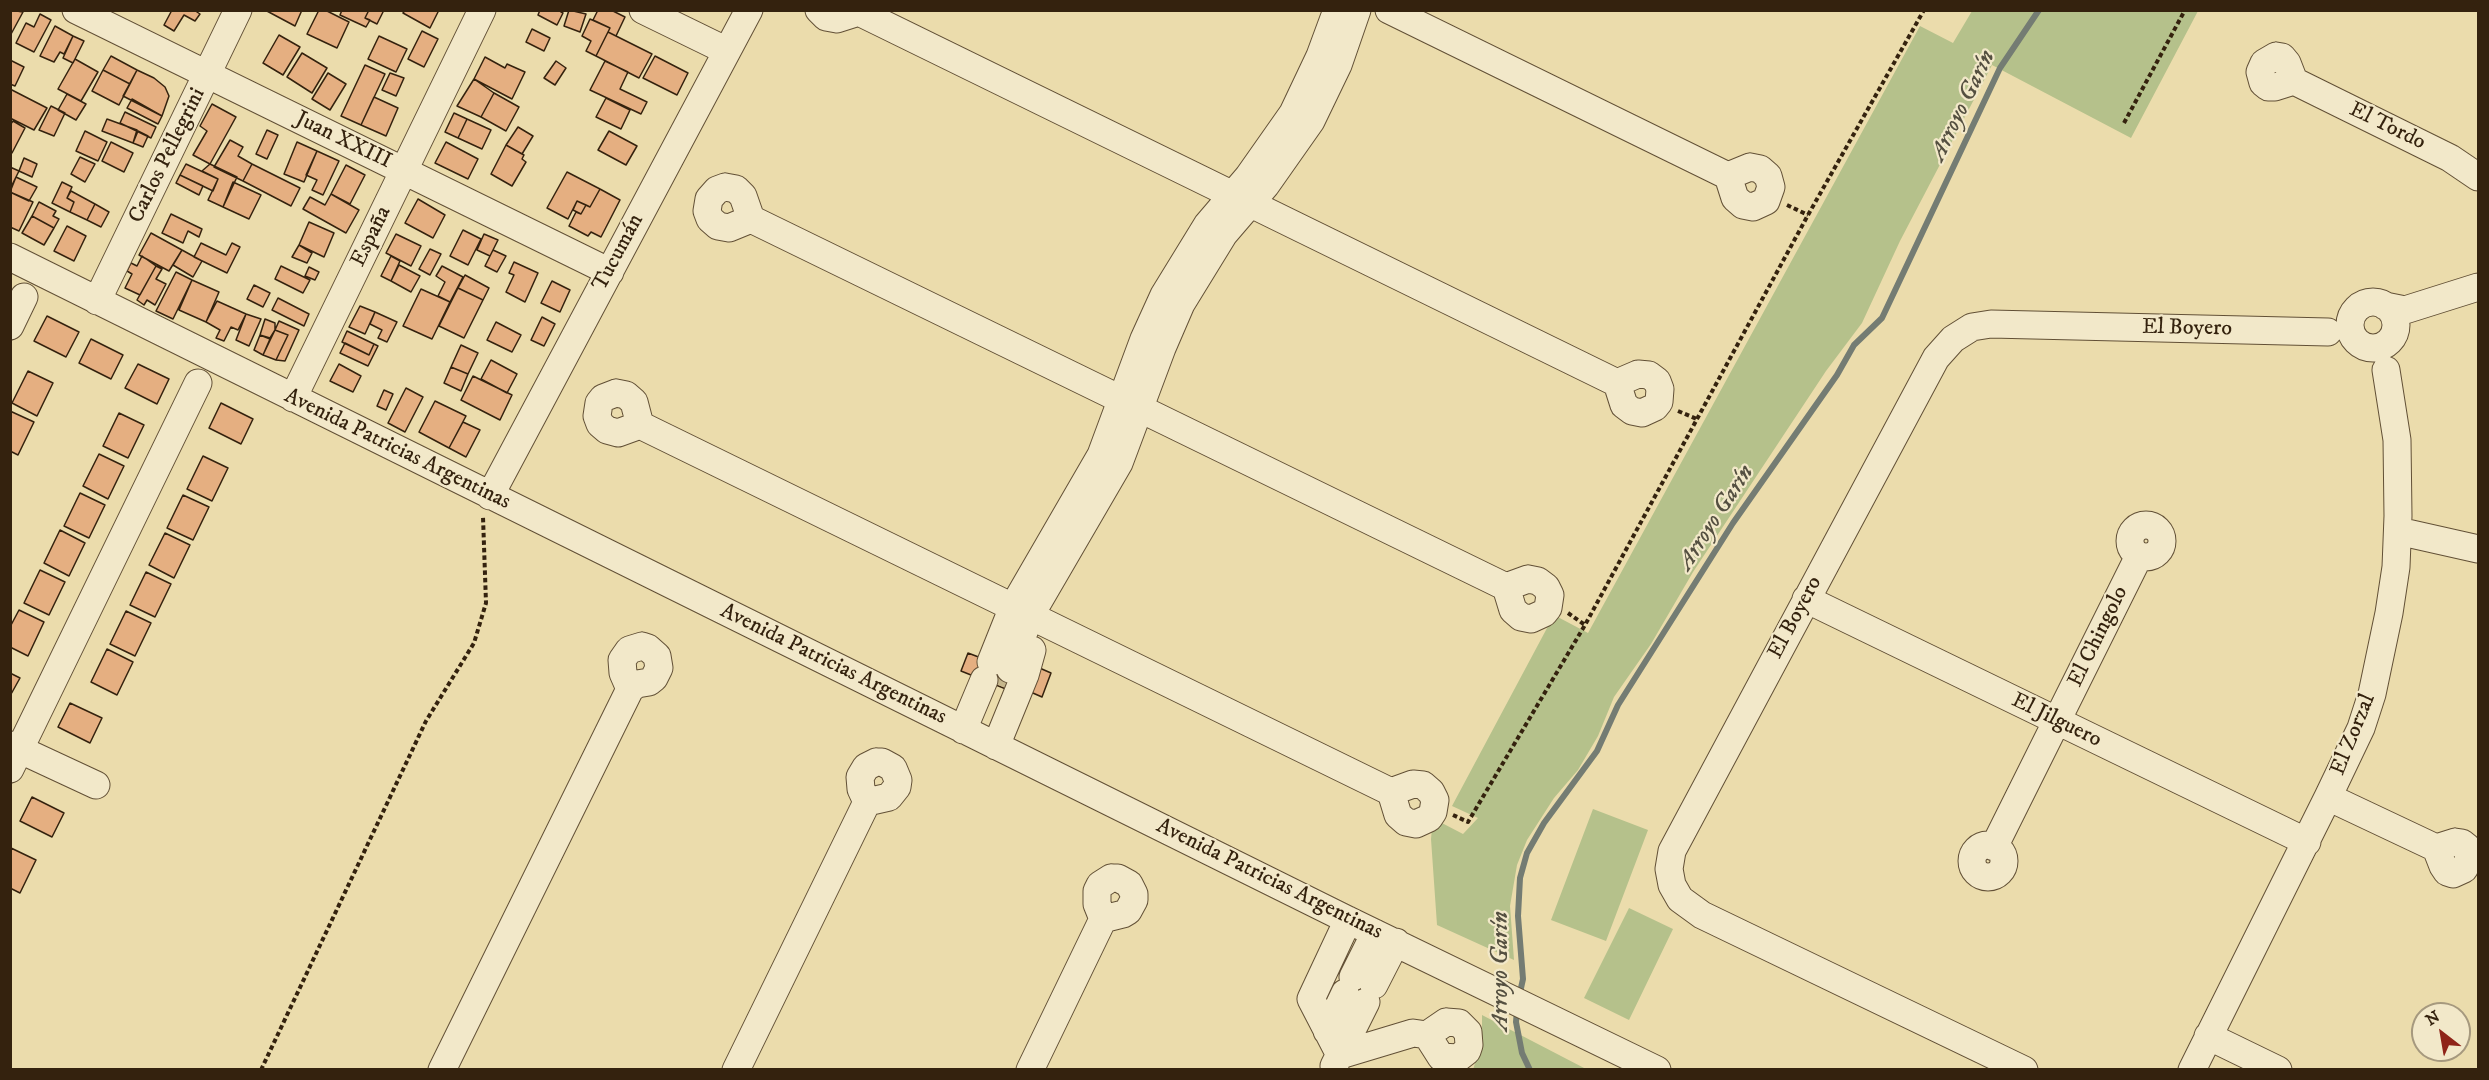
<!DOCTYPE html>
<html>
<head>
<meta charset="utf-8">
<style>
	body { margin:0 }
	#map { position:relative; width:2489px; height:1080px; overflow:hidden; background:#ebdcac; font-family:"IM FELL DW Pica",serif }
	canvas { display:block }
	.frame { position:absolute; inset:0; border:12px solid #34220e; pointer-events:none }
	.north { position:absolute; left:2411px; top:1002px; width:60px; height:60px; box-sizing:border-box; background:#f2e8c9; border:2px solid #a6997e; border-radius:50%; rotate:329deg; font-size:16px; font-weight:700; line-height:24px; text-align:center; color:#34220e }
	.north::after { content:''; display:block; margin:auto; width:21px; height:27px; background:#8f2418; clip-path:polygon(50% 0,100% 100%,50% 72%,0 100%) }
</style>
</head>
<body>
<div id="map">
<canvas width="2489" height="1080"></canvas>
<div class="frame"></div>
<div class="north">N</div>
</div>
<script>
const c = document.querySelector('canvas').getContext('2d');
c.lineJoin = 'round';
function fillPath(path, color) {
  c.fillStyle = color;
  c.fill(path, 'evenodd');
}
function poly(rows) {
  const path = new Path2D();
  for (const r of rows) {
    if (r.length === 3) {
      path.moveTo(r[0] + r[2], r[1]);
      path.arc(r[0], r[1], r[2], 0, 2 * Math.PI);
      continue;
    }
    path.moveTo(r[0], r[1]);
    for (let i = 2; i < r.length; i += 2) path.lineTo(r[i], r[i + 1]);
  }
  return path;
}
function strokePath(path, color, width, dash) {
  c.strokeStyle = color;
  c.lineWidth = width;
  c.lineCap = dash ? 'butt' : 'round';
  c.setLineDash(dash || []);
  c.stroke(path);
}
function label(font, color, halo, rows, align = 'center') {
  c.font = font + ' "IM FELL DW Pica",serif';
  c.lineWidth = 4.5;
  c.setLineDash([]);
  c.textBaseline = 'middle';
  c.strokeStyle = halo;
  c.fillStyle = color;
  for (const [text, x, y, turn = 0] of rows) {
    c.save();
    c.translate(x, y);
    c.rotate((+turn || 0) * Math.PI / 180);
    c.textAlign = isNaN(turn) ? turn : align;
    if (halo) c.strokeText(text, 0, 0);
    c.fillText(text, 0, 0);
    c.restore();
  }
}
fillPath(poly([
	[1972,11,2198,11,2131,138,1992,65,1900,241,1862,323,1826,371,1693,572,1651,644,1614,697,1598,736,1578,770,1554,798,1527,840,1517,865,1510,906,1514,960,1437,925,1431,839,1432,828,1440,822,1463,834,1478,818,1452,806,1554,615,1588,633,1920,26,1953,43],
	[1593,809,1648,830,1606,941,1551,920],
	[1629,908,1673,929,1629,1020,1584,998],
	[1482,1015,1586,1069,1473,1070,1482,1039]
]), '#b5c18b');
strokePath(poly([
	[1519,997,1523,979,1518,916,1520,878,1527,853,1544,823,1597,751,1618,705,1733,523,1837,375,1854,345,1882,318,2000,68,2039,10],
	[1517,1010,1516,1022,1522,1053,1530,1070]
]), '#747c73', 6);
const building = poly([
	[10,10,23,12,10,36,10,10],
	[172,10,194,10,200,14,195,21,184,15,174,31,164,25,172,10],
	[265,10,302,10,295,26,265,10],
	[319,10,325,10,349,22,337,48,307,34,319,10],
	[342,10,369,10,365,18,370,20,366,27,340,15,342,10],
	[369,10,384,10,377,24,365,18,369,10],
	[405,10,439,10,430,28,403,13,405,10],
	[540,10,558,10,563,13,557,25,538,15,540,10],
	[569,10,586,14,580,32,564,26,569,10],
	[598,10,611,10,625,17,616,36,608,32,610,28,593,20,598,10],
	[40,14,51,20,34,52,16,43,26,23,34,27,40,14],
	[590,19,610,28,596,56,586,51,591,41,582,36,590,19],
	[55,26,73,36,64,54,60,52,54,62,40,56,55,26],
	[532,29,550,38,544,51,526,42,532,29],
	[422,31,438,39,424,67,408,59,422,31],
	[608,32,652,54,639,78,596,56,608,32],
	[279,35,300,47,283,75,263,63,279,35],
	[73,36,84,41,73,63,63,58,73,36],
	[379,36,407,49,396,72,368,59,379,36],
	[302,53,327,68,312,93,287,77,302,53],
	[111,56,137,70,130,84,103,70,111,56],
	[655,56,688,73,677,95,643,78,655,56],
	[485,57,505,68,507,64,525,72,512,99,474,79,485,57],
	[75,59,98,72,81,101,58,89,75,59],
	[10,60,24,67,15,86,10,84,10,60],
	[556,61,566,68,555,85,544,78,556,61],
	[605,61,628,72,620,89,647,102,641,114,590,90,605,61],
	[365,65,385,74,361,125,341,116,365,65],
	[103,70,130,84,119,105,92,91,103,70],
	[137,70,154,78,165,87,169,96,162,116,123,96,137,70],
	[328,73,346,84,330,110,312,99,328,73],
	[390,73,404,78,396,96,382,90,390,73],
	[474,79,494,93,481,117,457,106,474,79],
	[10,89,47,108,34,130,10,118,10,89],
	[494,93,519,107,506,131,481,117,494,93],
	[67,94,86,104,76,120,58,110,67,94],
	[374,97,398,108,386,136,361,125,374,97],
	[606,98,630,110,621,129,596,117,606,98],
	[132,99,162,116,158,124,127,108,132,99],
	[212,104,236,117,210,164,193,155,207,131,200,126,212,104],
	[51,106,65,113,54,136,39,130,51,106],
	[125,112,156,127,151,138,120,123,125,112],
	[454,113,467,119,458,138,445,132,454,113],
	[107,119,137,130,133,143,102,131,107,119],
	[467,119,491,130,482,149,458,138,467,119],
	[13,121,25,128,12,153,10,152,10,125,13,121],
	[518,127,533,136,522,154,506,145,518,127],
	[267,130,278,135,267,159,256,154,267,130],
	[85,131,107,142,98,161,76,151,85,131],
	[138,131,148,136,143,147,133,143,138,131],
	[609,131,637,146,626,165,598,150,609,131],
	[230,140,243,147,238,156,252,164,243,181,214,167,230,140],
	[111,142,133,153,124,172,102,161,111,142],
	[297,142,317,151,304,182,284,174,297,142],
	[446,142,478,159,468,179,435,163,446,142],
	[506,145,524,155,522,159,526,162,512,186,491,174,506,145],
	[317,151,339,161,323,195,312,190,317,180,306,175,317,151],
	[80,157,95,164,85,182,71,174,80,157],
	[24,158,37,164,32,177,19,171,24,158],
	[186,164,218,179,213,191,180,175,186,164],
	[210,164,237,177,223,207,208,200,218,179,202,171,210,164],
	[252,164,300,188,291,206,243,181,252,164],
	[346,165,365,175,350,204,331,194,346,165],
	[10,167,19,171,11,187,10,186,10,167],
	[567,172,600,189,590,207,577,201,568,219,547,208,567,172],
	[180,175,203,186,199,195,176,183,180,175],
	[16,177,37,187,29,201,10,192,16,177],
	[62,182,72,187,67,198,74,202,70,212,52,203,62,182],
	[233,182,261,195,249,219,223,207,233,182],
	[600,189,620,200,601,237,591,232,588,236,569,226,576,212,581,214,586,205,590,207,600,189],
	[71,191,95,204,87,220,70,212,74,202,67,198,71,191],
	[10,192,33,202,19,231,10,227,10,192],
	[331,194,359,210,346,233,303,209,310,197,325,205,331,194],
	[418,199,445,215,433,238,405,223,418,199],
	[577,201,586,205,581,214,573,210,577,201],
	[39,202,56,211,53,216,59,219,54,228,32,216,39,202],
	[95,204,109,212,101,227,87,220,95,204],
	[171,214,202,229,199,237,188,231,183,243,162,233,171,214],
	[32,216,54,228,44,245,22,233,32,216],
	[309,222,334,233,324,257,299,245,309,222],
	[67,226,86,236,74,261,54,251,67,226],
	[463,230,481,239,468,265,450,256,463,230],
	[151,233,182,250,169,271,139,255,151,233],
	[396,234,421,246,411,266,386,253,396,234],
	[484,234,498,240,490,256,477,250,484,234],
	[201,243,226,255,232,243,240,247,227,273,194,257,201,243],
	[299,245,312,253,307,263,292,257,299,245],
	[430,249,441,254,430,275,419,269,430,249],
	[182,250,202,261,193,277,173,265,182,250],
	[493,250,506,256,497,272,485,266,493,250],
	[142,256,156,266,140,295,125,288,132,274,127,271,131,263,137,266,142,256],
	[391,256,400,261,391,281,381,276,391,256],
	[514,262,538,273,525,302,506,292,514,275,509,273,514,262],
	[399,265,420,276,411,292,391,281,399,265],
	[156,266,162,269,156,279,166,284,155,305,147,300,144,305,137,300,156,266],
	[281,266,310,280,303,293,275,279,281,266],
	[442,266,463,277,450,302,438,296,445,282,436,276,442,266],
	[309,267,319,272,315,280,305,276,309,267],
	[176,272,192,280,173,319,156,311,176,272],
	[465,275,489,288,483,300,458,288,465,275],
	[192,280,219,292,206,322,179,310,192,280],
	[552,281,570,290,560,312,541,303,552,281],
	[254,285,270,293,263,307,247,299,254,285],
	[458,288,483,300,464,338,439,326,458,288],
	[421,289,450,302,432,339,403,326,421,289],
	[278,298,309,314,304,326,272,310,278,298],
	[217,301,246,314,238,330,231,327,224,341,216,338,220,330,206,322,217,301],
	[360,306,375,312,365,334,349,327,360,306],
	[375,312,397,322,387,342,378,338,382,330,370,324,375,312],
	[246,314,261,319,249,346,236,340,246,314],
	[47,316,79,332,66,357,34,341,47,316],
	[542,317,555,324,544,346,531,340,542,317],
	[265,319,275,323,275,330,270,338,260,335,265,319],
	[279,321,299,330,285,361,276,360,288,335,275,330,279,321],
	[496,322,521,335,512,352,487,340,496,322],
	[275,330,288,335,276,360,263,355,275,330],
	[347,331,374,344,369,355,342,342,347,331],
	[260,335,270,339,263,355,254,350,260,335],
	[91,339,123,355,111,379,79,363,91,339],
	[345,343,369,355,374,344,378,346,368,366,340,353,345,343],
	[461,345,478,353,468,374,451,367,461,345],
	[491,360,517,374,507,393,481,379,491,360],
	[138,364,169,379,157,404,125,388,138,364],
	[339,364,361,376,353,392,330,381,339,364],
	[451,367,468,374,461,391,444,383,451,367],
	[28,371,53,383,37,416,12,403,28,371],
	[473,376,512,395,500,420,461,400,473,376],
	[406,388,423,397,405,432,388,423,406,388],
	[384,390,393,394,386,410,377,406,384,390],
	[435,401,466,416,449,448,419,432,435,401],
	[221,403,253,419,241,444,209,428,221,403],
	[10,411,34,422,18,455,10,451,10,411],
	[119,413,144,425,128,458,103,446,119,413],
	[463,422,480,430,466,457,449,448,463,422],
	[99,454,124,466,108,499,83,486,99,454],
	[203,456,228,468,212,501,187,489,203,456],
	[80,493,105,505,89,538,64,526,80,493],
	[183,495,209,507,193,540,167,528,183,495],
	[60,530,85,543,69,576,44,563,60,530],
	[165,533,190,545,174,578,149,565,165,533],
	[40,570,65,582,49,615,24,603,40,570],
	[146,572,171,584,155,617,130,605,146,572],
	[19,610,44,622,28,656,10,647,10,627,19,610],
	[126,611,151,623,135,656,110,644,126,611],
	[107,649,133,662,117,695,91,682,107,649],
	[968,653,1018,672,1011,691,961,671,968,653],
	[1035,666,1051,673,1042,697,1026,690,1035,666],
	[10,673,20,678,10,696,10,673],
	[70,703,102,718,90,743,58,727,70,703],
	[32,797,64,813,52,837,20,821,32,797],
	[11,848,36,860,20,893,10,888,11,848]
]);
fillPath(building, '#e5af81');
strokePath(building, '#34220e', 1.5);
strokePath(poly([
	[1003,687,1010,669]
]), '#c6b78c', 27, [27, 14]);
const minor = poly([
	[76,10,610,272],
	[643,10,727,51],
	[819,10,826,17,837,19,859,12],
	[1389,10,1728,176],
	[859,12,1617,383],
	[2276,56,2282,57,2287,63,2294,81,2275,87,2268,87,2263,83,2260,72,2264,63,2276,56],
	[2294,81,2450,158,2478,177],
	[1750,167,1760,169,1768,176,1771,187,1766,201,1753,207,1743,205,1735,198,1728,176,1750,167],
	[725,187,736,189,743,196,751,219,729,228,718,226,710,219,707,211,709,199,717,190,725,187],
	[751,219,1506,587],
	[10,257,1348,920,1657,1070],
	[97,301,238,10],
	[2373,325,23],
	[2385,306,2405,310,2478,287],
	[10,326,24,297],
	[1638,374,1649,375,1657,381,1660,389,1659,402,1655,407,1642,413,1632,411,1624,405,1617,383,1638,374],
	[616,393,626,395,634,402,640,425,618,433,607,430,600,424,597,416,599,403,603,398,616,393],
	[293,398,482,10],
	[640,425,1391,792],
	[490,496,749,10],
	[2146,541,16],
	[2398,531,2478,549],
	[1528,579,1538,581,1546,587,1550,595,1548,608,1544,613,1531,619,1521,617,1513,610,1506,587,1528,579],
	[1806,599,2307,842],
	[642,646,648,648,657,656,659,668,654,678,649,682,637,684,630,689,623,673,622,660,629,650,642,646],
	[991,662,1013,607,1101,455,1144,339,1164,295,1207,225,1248,177,1293,113,1320,56,1337,10],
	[1010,669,1030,616,1119,463,1162,348,1181,304,1224,234,1266,185,1311,121,1338,65,1357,10],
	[963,730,984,680],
	[10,745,96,785],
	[996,746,1025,675,1032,650],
	[876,762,882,762,893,768,898,780,897,787,889,797,867,802,861,789,860,777,866,767,876,762],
	[10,769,198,383],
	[1413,784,1423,785,1431,792,1435,800,1433,812,1429,818,1416,824,1406,822,1398,815,1391,792,1413,784],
	[2328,797,2436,848],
	[2455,842,2462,843,2467,847,2469,859,2464,869,2453,874,2447,872,2443,866,2436,848,2455,842],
	[1988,861,16],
	[1994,847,2139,556],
	[1111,878,1118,878,1129,884,1134,894,1134,900,1128,911,1123,914,1103,919,1097,904,1097,891,1100,885,1111,878],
	[1348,920,1311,999,1340,1055,1413,1033,1427,1035],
	[1353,977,1375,933],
	[1374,985,1396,942],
	[1446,1022,1459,1023,1468,1032,1469,1045,1467,1051,1458,1058,1441,1057,1427,1035,1446,1022],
	[1327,1031,1345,993],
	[2208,1036,2278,1070],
	[1334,1066,1366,1002],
	[442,1070,630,689],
	[736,1070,867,802],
	[1030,1070,1103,919],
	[2024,1070,1702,915,1680,899,1672,885,1669,869,1672,851,1936,358,1953,339,1972,327,1991,324,2328,332],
	[2192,1070,2328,797,2361,728,2372,694,2389,613,2396,567,2398,516,2397,440,2386,370]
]);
strokePath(minor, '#625036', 29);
strokePath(poly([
	[2124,123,2185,10],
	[1787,205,1808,215],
	[1678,411,1697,419],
	[1568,613,1585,625],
	[1453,815,1468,822,1585,625,1808,215,1924,10],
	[261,1070,426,721,474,643,486,603,483,517]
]), '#34220e', 4, [4.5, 3]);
strokePath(minor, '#f2e8c9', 27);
label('22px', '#34220e', '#f2e8c9', [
	["El Tordo",2387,127,26],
	["Juan XXIII",343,141,26],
	["Carlos Pellegrini",168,156,-64],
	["España",372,237,-64],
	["Tucumán",619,253,-62],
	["El Boyero",2187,329,1],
	["Avenida Patricias Argentinas",397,450,26],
	["El Boyero",1796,618,-62],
	["El Chingolo",2099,637,-64],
	["Avenida Patricias Argentinas",833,665,26],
	["El Jilguero",2056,721,26],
	["El Zorzal",2354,735,-68],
	["Avenida Patricias Argentinas",1269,880,26]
]);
label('italic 24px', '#544f40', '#f2e8c9', [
	["Arroyo Garín",1964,106,-64],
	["Arroyo Garín",1717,518,-57],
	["Arroyo Garín",1502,971,-90]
]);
</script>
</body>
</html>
